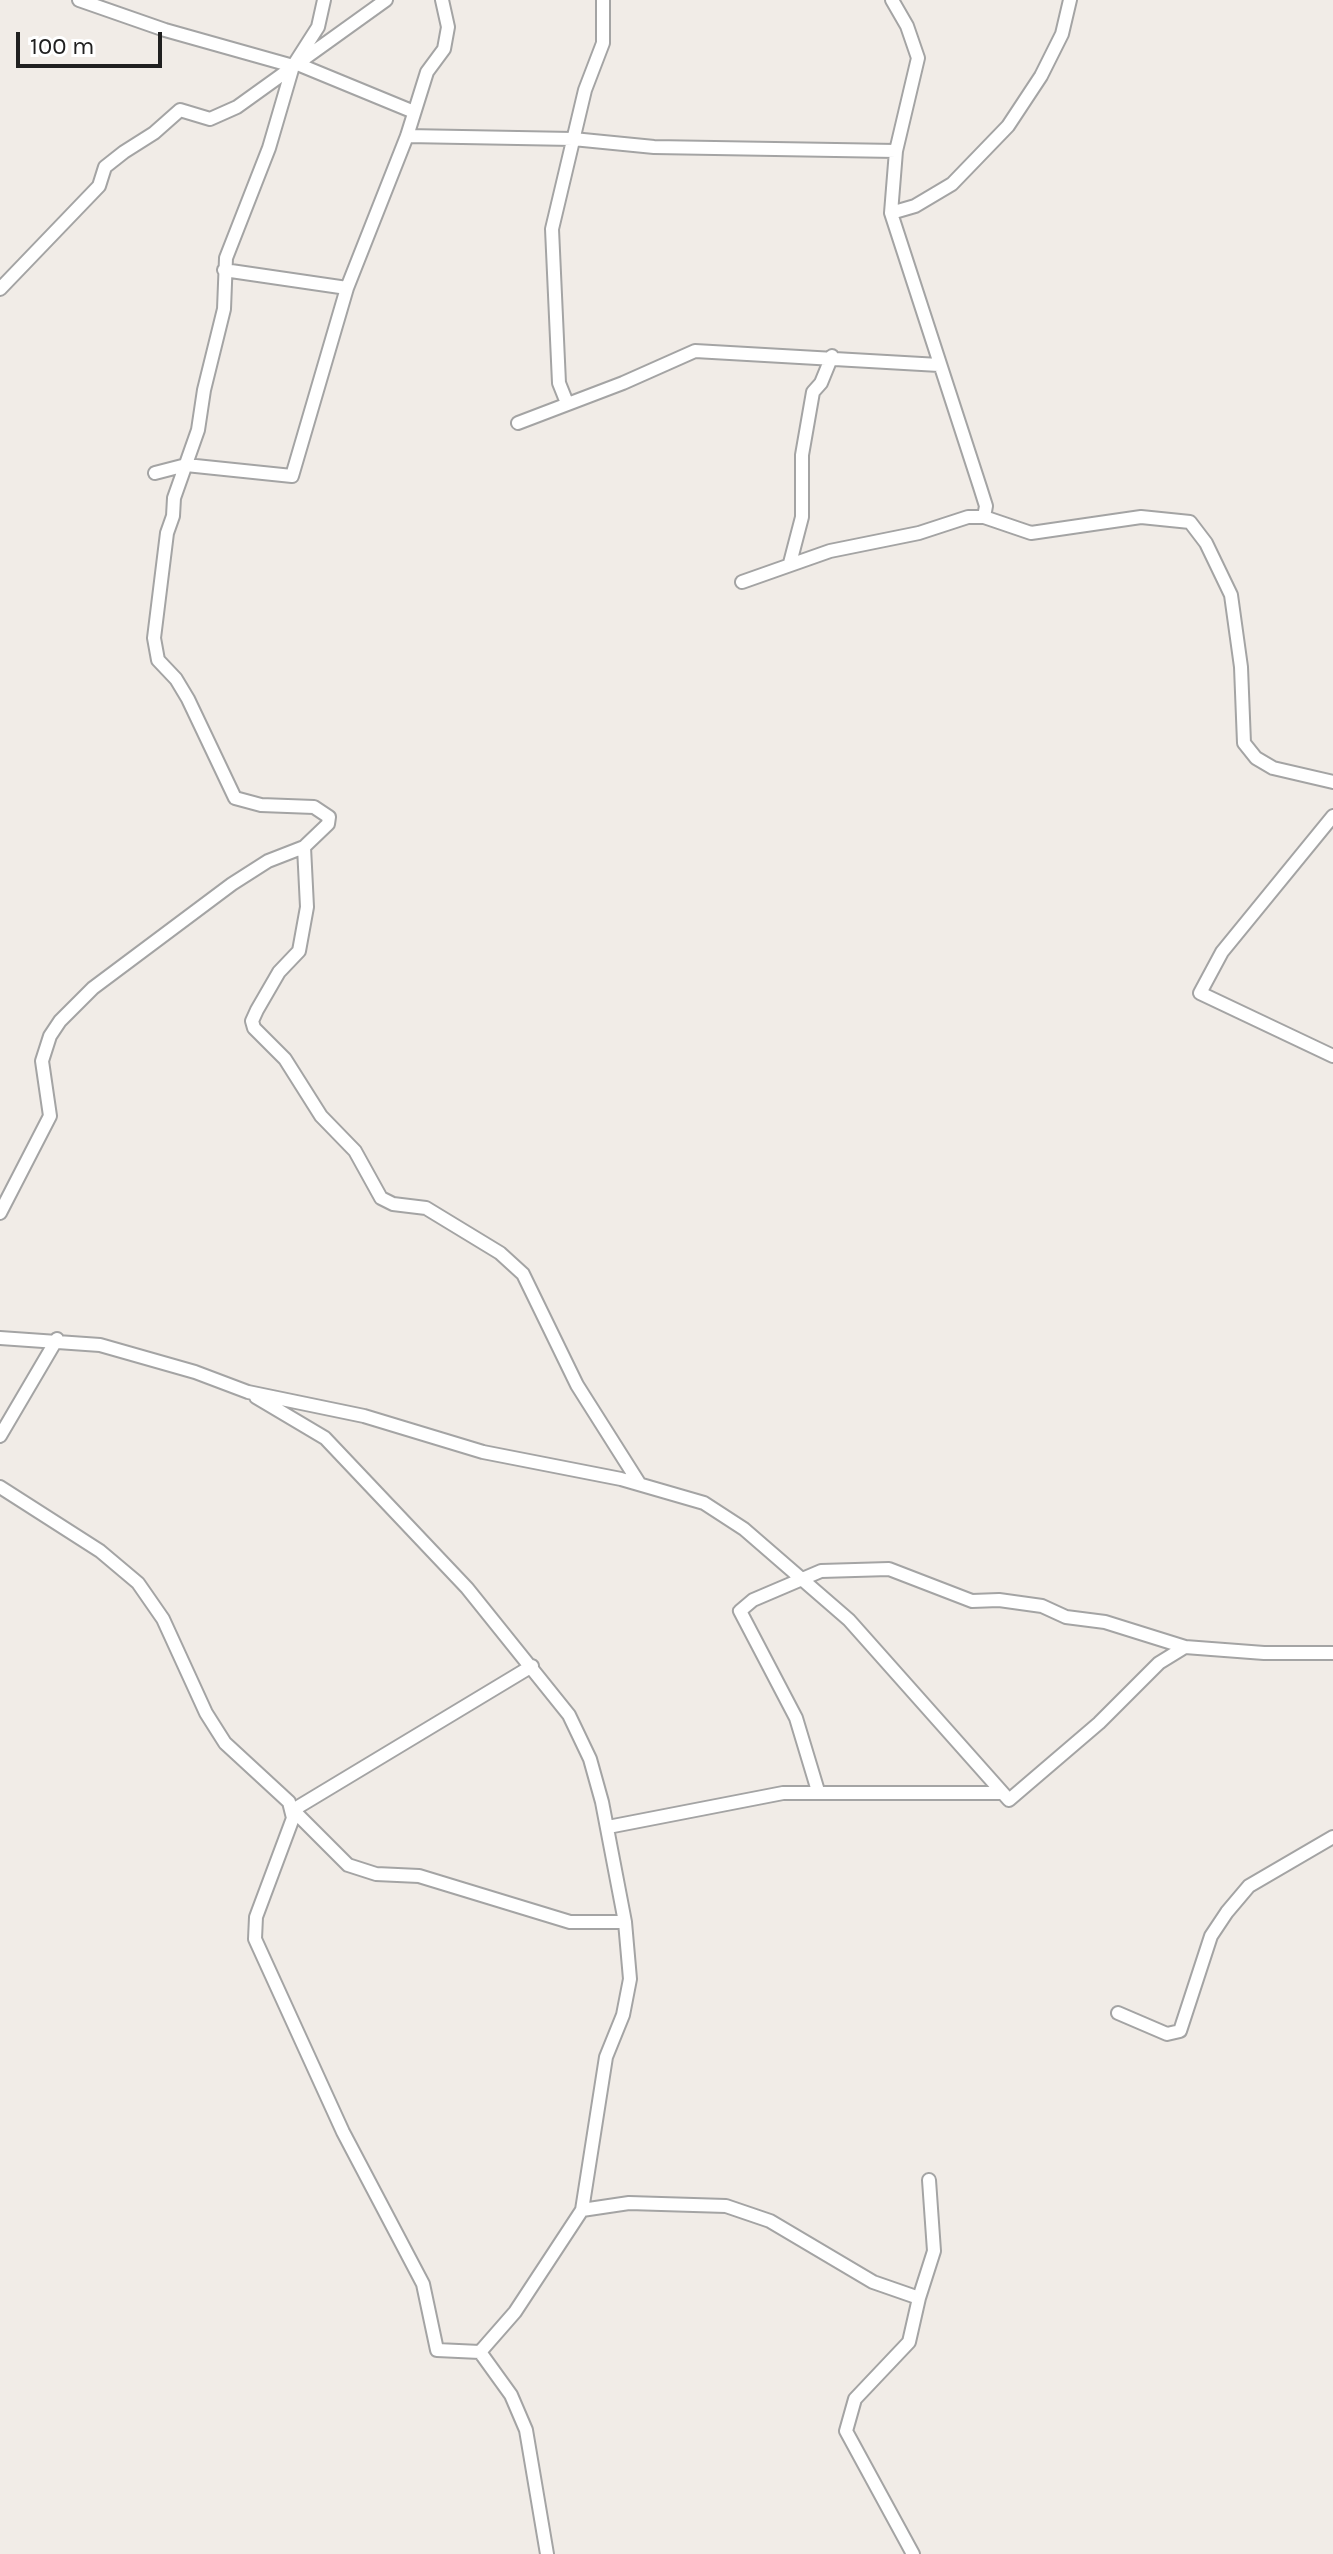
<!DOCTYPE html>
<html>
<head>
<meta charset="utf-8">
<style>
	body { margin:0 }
	#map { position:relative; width:1333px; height:2554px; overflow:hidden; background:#f1ece7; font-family:Karla,sans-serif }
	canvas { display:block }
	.scale { position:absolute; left:16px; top:32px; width:146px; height:36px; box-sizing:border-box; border:4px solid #202020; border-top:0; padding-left:10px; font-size:24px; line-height:28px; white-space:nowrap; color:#202020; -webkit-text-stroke:6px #fff; paint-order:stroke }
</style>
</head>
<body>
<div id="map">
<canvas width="1333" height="2554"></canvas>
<div class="scale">100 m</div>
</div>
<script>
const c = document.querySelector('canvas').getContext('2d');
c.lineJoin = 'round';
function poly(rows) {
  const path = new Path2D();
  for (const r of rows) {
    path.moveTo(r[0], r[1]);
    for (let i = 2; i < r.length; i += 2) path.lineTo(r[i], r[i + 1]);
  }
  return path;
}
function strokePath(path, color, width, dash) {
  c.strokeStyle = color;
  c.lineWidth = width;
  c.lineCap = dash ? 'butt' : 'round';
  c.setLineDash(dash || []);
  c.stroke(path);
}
const minor = poly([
	[79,0,165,30,293,66],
	[324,0,318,27,295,63,414,112],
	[892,0,907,26,918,58,896,151,891,213,980,487,986,506,984,517,1031,533,1141,517,1190,522,1206,543,1231,595,1241,667,1244,743,1256,758,1273,768,1333,782],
	[293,66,269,148,226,258,224,309,204,390,198,430,174,498,173,516,167,533,154,638,158,660,176,679,188,699,235,798,261,805,314,807,329,817,328,824,304,847,307,907,299,951,279,972,257,1010,252,1021,254,1028,285,1059,321,1116,355,1151,381,1198,393,1204,426,1208,500,1253,523,1274,577,1385,639,1483],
	[407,136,573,139,654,147,896,151],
	[891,213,915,206,952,184,1008,126,1041,76,1062,34,1070,0],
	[224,270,347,288],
	[0,289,99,186,105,167,124,152,154,133,180,110,210,119,237,107,386,0],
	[567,403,559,383,552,229,585,90,603,43,603,0],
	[518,423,623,383,695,351,939,365],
	[155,473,186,465,292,476,347,288,407,136,427,72,444,49,448,27,442,0],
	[790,563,802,517,802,455,813,392,821,383,832,356],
	[742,582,830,551,919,533,968,517,984,517],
	[1333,816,1222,952,1200,993,1333,1056],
	[0,1213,50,1116,42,1061,50,1036,60,1021,93,988,232,884,268,861,304,847],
	[0,1338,100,1345,195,1372,248,1392,364,1416,483,1452,621,1479,704,1503,744,1529,849,1620,1009,1800,1099,1723,1159,1663,1185,1647],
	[256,1397,325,1438,467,1588,569,1715,590,1759,602,1802,625,1922,630,1979,623,2015,606,2057,582,2210,515,2312,480,2352,511,2395,526,2430,547,2554],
	[0,1436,57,1339],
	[0,1487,100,1551,138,1583,163,1619,206,1713,225,1743,289,1802,293,1818,256,1917,255,1939,343,2132,423,2284,437,2350,480,2352],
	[532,1666,293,1810,348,1865,376,1874,419,1876,570,1922,625,1922],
	[818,1791,796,1718,740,1611,753,1600,821,1571,889,1569,972,1601,999,1600,1042,1606,1066,1617,1105,1622,1185,1647,1264,1653,1333,1653],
	[608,1827,783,1793,1002,1793],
	[1118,2013,1167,2034,1180,2031,1211,1936,1227,1912,1249,1886,1333,1837],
	[582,2210,629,2203,726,2206,770,2221,873,2282,919,2298,934,2251,929,2180],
	[913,2554,846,2431,855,2399,909,2342,919,2298]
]);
strokePath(minor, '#a4a4a4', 16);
strokePath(minor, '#fff', 12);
</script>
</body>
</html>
